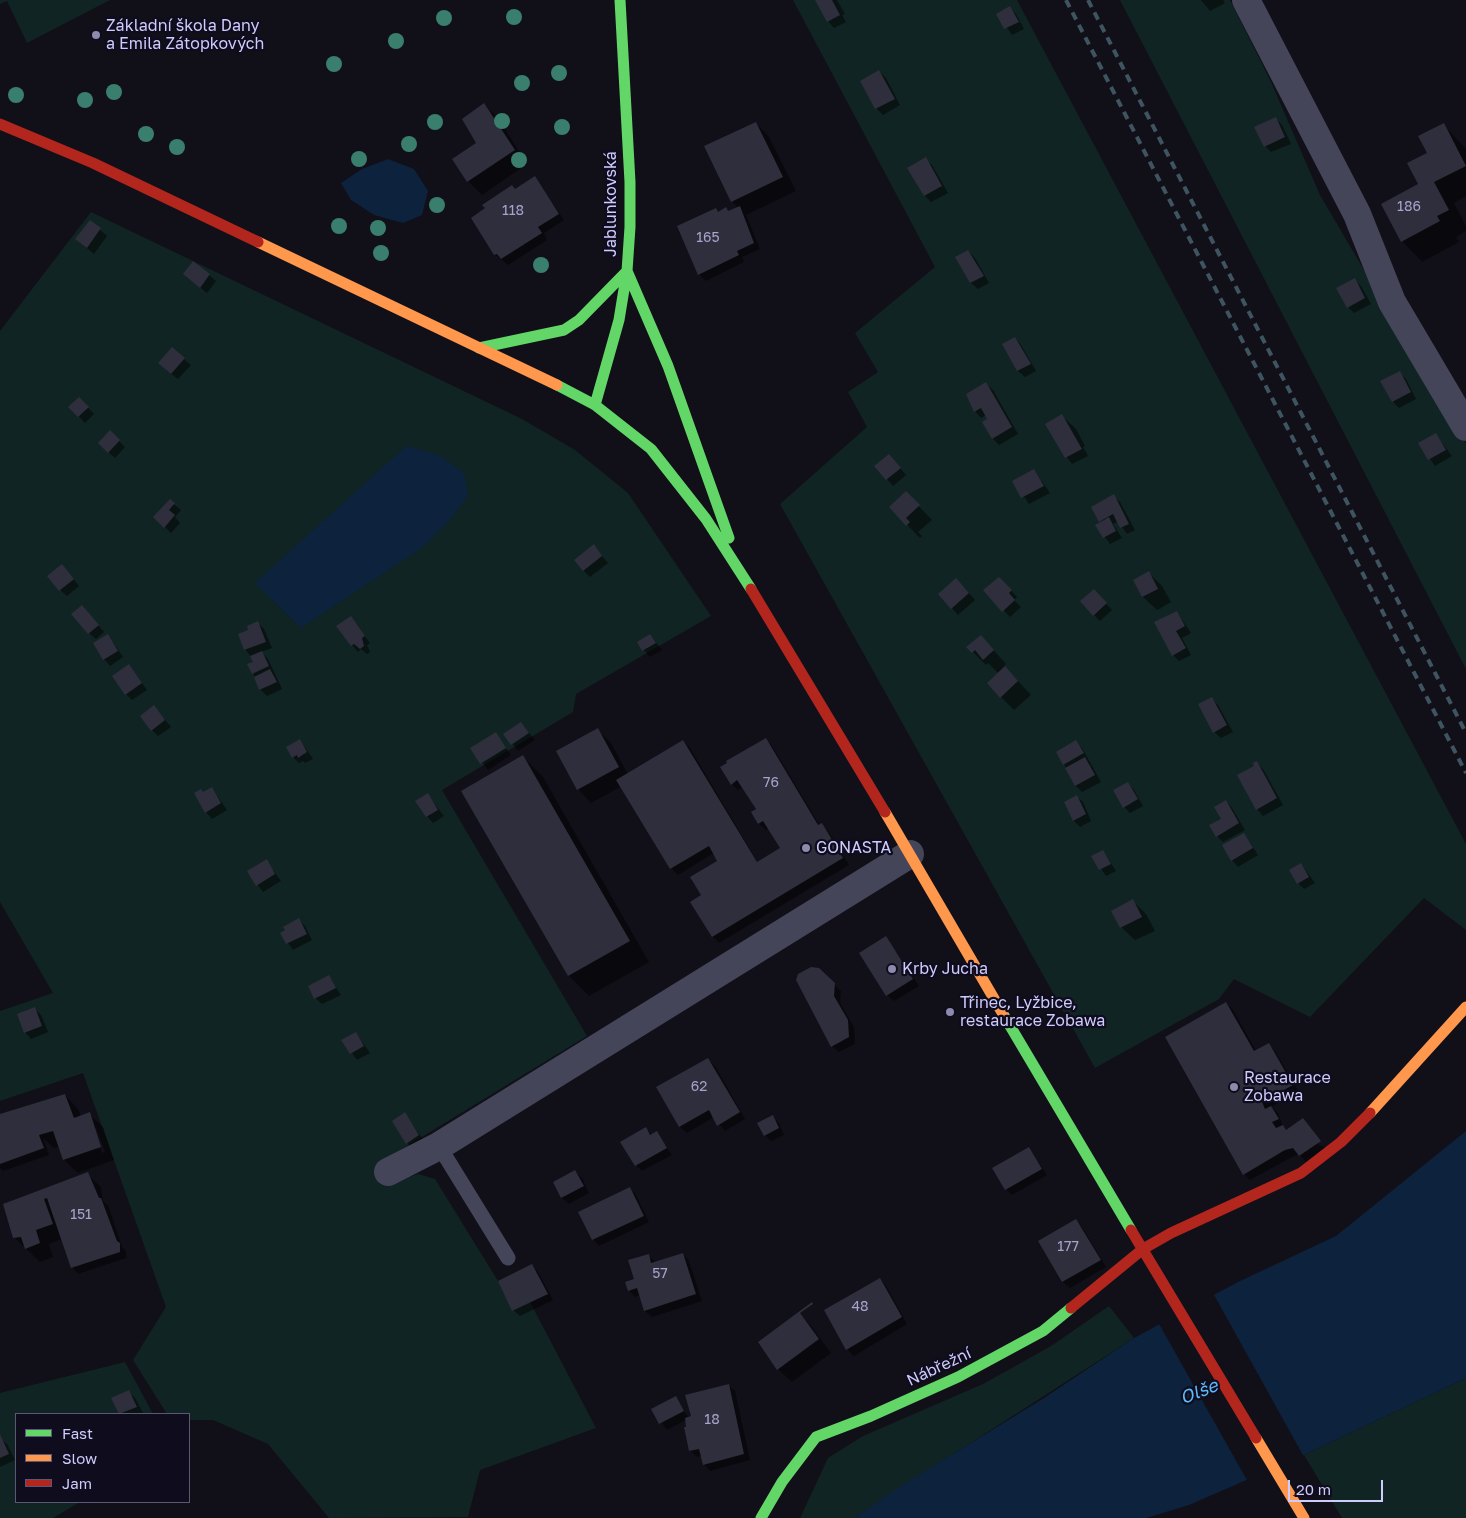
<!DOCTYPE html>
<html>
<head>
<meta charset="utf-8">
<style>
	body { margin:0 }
	#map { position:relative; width:1466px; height:1518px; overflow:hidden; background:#111019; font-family:"Golos Text",sans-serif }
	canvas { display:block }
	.legend { position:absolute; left:15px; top:1413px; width:175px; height:90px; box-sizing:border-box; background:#0e0c1d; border:1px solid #5b5877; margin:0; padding:6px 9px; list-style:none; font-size:15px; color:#cecbfd }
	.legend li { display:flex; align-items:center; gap:10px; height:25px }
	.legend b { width:25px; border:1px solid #5b5877 }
	.scale { position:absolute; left:1288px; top:1480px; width:95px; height:22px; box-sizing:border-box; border:2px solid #cecbfd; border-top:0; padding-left:6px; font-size:15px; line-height:18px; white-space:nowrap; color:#cecbfd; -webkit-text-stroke:4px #0e0c1d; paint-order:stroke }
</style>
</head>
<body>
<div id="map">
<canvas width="1466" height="1518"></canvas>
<ul class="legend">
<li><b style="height:6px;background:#63d668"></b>Fast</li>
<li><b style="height:6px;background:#ff974d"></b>Slow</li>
<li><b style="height:6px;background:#b3261e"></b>Jam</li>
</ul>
<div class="scale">20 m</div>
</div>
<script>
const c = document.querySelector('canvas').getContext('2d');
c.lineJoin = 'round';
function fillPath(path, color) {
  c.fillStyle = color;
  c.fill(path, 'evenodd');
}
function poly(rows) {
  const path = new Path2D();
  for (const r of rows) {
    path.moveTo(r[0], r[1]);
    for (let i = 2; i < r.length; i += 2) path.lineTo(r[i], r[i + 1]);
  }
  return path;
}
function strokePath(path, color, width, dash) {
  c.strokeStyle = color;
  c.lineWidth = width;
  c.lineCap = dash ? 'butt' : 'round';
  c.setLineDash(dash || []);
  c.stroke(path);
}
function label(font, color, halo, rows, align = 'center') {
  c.font = font + ' "Golos Text",sans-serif';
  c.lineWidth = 4.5;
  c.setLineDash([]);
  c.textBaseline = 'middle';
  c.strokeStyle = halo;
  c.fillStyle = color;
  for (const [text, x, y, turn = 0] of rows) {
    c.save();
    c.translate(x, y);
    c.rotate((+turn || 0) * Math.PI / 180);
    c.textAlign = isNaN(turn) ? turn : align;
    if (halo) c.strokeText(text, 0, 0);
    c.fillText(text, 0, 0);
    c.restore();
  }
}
fillPath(poly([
	[0,0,110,0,27,43,7,1,0,4],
	[793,0,1017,0,1466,844,1466,930,1424,898,1310,1017,1234,979,1219,999,1095,1068,780,504,867,427,848,392,878,372,855,333,935,267],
	[1120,0,1230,0,1271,82,1320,195,1466,444,1466,669],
	[91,212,522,419,575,450,628,493,711,616,576,694,573,712,442,790,587,1036,381,1162,388,1184,418,1174,435,1179,498,1281,530,1302,596,1428,480,1470,468,1517,329,1518,268,1444,213,1420,189,1420,189,1414,167,1414,133,1360,166,1307,83,1073,0,1101,0,1011,53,993,0,902,0,331],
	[1109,1306,1134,1338,854,1518,800,1518,828,1458,863,1436,983,1384,1051,1346],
	[125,1362,153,1414,16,1414,16,1502,80,1502,53,1518,0,1518,0,1393],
	[1466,1378,1466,1518,1342,1518,1304,1455]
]), '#102423');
fillPath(poly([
	[388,159,414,169,428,191,422,215,403,223,374,215,351,200,341,183,362,169],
	[406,446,439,455,464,473,468,496,450,520,423,547,301,628,255,583],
	[1466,1131,1466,1378,1304,1455,1189,1505,1146,1518,854,1518,901,1486,1044,1398,1134,1338,1238,1282,1336,1236]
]), '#0d223c');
fillPath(poly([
	[1213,1293,1304,1457,1248,1482,1158,1322]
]), '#111019');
fillPath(poly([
	[817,0,837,0,845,14,842,15,846,22,834,28,828,21],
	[1201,0,1223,0,1225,3,1210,11],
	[1010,8,1016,14,1024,29,1012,35,998,14],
	[879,71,886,78,900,105,883,115,876,108,861,82],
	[484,105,498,118,527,164,482,195,468,181,454,159,477,144],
	[1276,119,1282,125,1291,144,1271,152,1265,146],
	[756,123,769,137,796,191,746,215,760,249,742,257,744,262,706,281,699,274,716,209,719,213,726,209,729,212,738,208,732,201],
	[1443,124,1466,149,1466,196,1454,203,1466,226,1466,231,1456,237,1459,242,1422,262,1402,241,1383,204,1419,185,1428,154],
	[925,159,932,165,948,193,931,202,925,196],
	[535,178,564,220,544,233,547,240,508,265,495,254,516,190],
	[90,221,107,236,94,254,76,239],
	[968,251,975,258,989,283,978,289,971,283,956,257],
	[184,274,209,275,216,281,207,293],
	[1354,279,1361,286,1371,304,1354,313,1348,307],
	[1015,338,1021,345,1036,371,1025,377,1018,371,1004,344],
	[172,349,191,365,178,379,166,370],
	[1399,372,1406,379,1416,399,1399,408,1393,402,1382,382],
	[986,384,993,390,1018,434,999,445,993,439,986,415,981,418,975,411],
	[79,398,94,414,85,423,70,407],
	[1062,416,1076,429,1085,446,1083,447,1088,456,1072,464,1056,441],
	[1436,435,1452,456,1435,466,1420,444],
	[119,441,125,447,115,458,106,450],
	[889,455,906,475,893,486,876,466],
	[1034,470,1050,493,1029,504,1014,481],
	[906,493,932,520,918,532,922,536,920,538,890,507],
	[1113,496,1120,502,1135,530,1127,534,1118,521,1113,524,1122,538,1110,544,1097,526,1102,523,1100,521],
	[170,501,181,510,175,517,180,523,171,533,161,523],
	[593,546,608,563,590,577,584,571],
	[68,572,79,586,67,596,60,590],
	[1148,572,1162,586,1171,602,1157,610,1143,597,1134,580],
	[1006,585,1017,597,1014,600,1021,607,1010,617,985,590],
	[963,586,975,600,958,615,940,594],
	[1100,597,1112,610,1100,621,1094,615],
	[1177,612,1191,633,1182,638,1191,655,1179,661,1173,655],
	[88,613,104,632,96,639,89,633],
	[350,617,370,643,367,645,370,652,367,654,361,649,358,652,352,645],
	[258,623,264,629,272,648,261,652,268,659,282,689,267,696,261,690,253,673,255,662,245,649,250,631],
	[108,635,123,657,110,666,104,659],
	[650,635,662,650,650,657,638,643],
	[981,636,1006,664,1004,666,1031,695,1014,710,1001,697,999,674,988,663,986,665,973,652],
	[129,665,147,690,132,700,126,694],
	[1211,698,1218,705,1233,732,1221,738,1214,732],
	[154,707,171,727,158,736,152,730],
	[521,723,535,740,518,751,505,734],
	[598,730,611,743,628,774,683,741,690,748,758,863,782,849,769,828,766,830,759,824,752,813,757,810,743,787,738,790,732,784,766,739,772,746,820,826,822,825,828,831,849,865,719,943,713,937,692,902,702,896,719,861,714,853,678,875,671,868,622,786,591,803,578,789],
	[495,733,511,755,488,770,472,748],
	[300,740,313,759,305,763,303,761,299,763,293,757],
	[1076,742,1082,748,1101,782,1082,792,1076,786,1064,764],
	[522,756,543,777,649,962,589,996,569,976],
	[1257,763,1263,769,1283,805,1263,816,1257,809],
	[1128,783,1134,790,1143,806,1130,813,1124,807],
	[212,788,227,810,212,819,206,812,204,793],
	[428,795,444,816,433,823,427,816],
	[1076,796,1083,802,1091,821,1080,827,1074,821,1066,802],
	[1226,801,1232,808,1245,830,1223,842,1217,836],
	[1244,834,1258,855,1238,867,1232,860],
	[1103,851,1116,871,1106,876,1093,857],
	[266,861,281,881,263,892,248,872],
	[1301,864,1315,883,1304,889,1298,883],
	[1133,901,1146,914,1155,931,1135,940,1121,927],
	[299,920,305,926,312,940,293,950,281,933],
	[886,938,919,986,894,1001,887,995],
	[819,969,841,991,840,1003,854,1027,855,1044,839,1052,832,1046],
	[328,976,341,995,322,1004,315,998],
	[1226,1003,1233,1010,1256,1051,1268,1044,1275,1051,1299,1092,1271,1107,1278,1113,1283,1126,1287,1131,1326,1148,1306,1162,1299,1154,1292,1157,1250,1180,1244,1174],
	[35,1009,41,1015,48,1032,31,1039,25,1032],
	[356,1033,370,1053,357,1060,343,1040],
	[708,1060,715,1066,745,1119,725,1131,714,1117,687,1133,680,1127,658,1088],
	[65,1095,78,1109,81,1117,89,1114,103,1127,114,1160,78,1173,64,1160,60,1146,54,1148,43,1138,49,1155,3,1171,0,1168,0,1115],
	[94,1128,96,1128,105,1152,102,1153],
	[405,1114,425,1142,413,1149,407,1143],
	[772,1117,779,1123,784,1135,771,1141,765,1135],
	[646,1129,652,1135,657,1133,672,1155,642,1171,636,1165],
	[1029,1148,1047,1175,1012,1195,1006,1189],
	[575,1172,582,1178,589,1193,569,1204,562,1198,554,1183],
	[87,1174,101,1187,103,1201,108,1205,122,1247,126,1251,126,1258,78,1274,72,1267,62,1239,49,1244,53,1257,40,1262,14,1237,4,1205],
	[630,1188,636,1195,649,1222,599,1246,593,1239],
	[1075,1220,1082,1227,1106,1267,1070,1288,1063,1282,1040,1241],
	[683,1254,689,1261,702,1301,652,1317,645,1311,641,1295,635,1297,629,1290,648,1255,655,1262],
	[532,1266,538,1272,553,1300,520,1316,513,1310],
	[880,1279,886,1286,907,1324,854,1356,847,1349],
	[799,1313,812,1327,831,1353,792,1382,778,1369,759,1343],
	[728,1385,735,1391,750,1460,710,1471,704,1464,702,1456,697,1457,690,1450,686,1420,667,1430,653,1410,675,1398,689,1418],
	[128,1391,135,1398,143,1413,121,1414,113,1399],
	[0,1438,7,1444,15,1460,0,1467]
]), '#0007');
fillPath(poly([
	[815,0,832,0,840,15,827,22],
	[1010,6,1019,22,1004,29,996,14],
	[879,70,895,99,875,109,860,81],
	[484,103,515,150,467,182,452,159,476,143,462,119],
	[1276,117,1285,137,1264,147,1254,127],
	[756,122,783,177,731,202,704,146],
	[1444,123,1466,166,1434,182,1449,210,1437,216,1440,221,1401,242,1381,204,1418,184,1407,163,1427,153,1418,136],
	[926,157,942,186,924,196,907,168],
	[535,176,559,214,538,227,542,233,501,259,497,254,494,255,471,218,485,208,482,205,512,185,515,189],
	[740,206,754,243,737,251,739,255,698,275,677,226,716,208,718,212,726,207,728,211],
	[90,220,101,228,87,248,75,239],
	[968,250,984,276,970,283,955,257],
	[193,261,210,274,200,288,183,274],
	[1355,278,1365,298,1347,308,1336,288],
	[1015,337,1031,364,1017,371,1002,344],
	[172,347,185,358,171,374,158,363],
	[1400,371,1411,392,1392,402,1380,381],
	[986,382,1012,427,992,439,982,422,987,419,981,408,974,412,966,394],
	[79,397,89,407,78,417,68,407],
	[1062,414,1082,449,1065,458,1045,424],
	[110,430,120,440,108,453,98,443],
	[1436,433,1446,450,1428,460,1418,443],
	[889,454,901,468,886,480,874,466],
	[1034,469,1044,486,1021,498,1012,481],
	[906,491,920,505,906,518,910,522,906,526,889,507],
	[1114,494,1129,524,1120,528,1113,514,1099,522,1091,507],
	[170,499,175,503,169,510,175,515,164,528,153,517],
	[1109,517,1116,531,1103,538,1095,525],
	[594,544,602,556,583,571,574,560],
	[62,564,74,579,59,591,47,576],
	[1149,571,1158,589,1142,597,1133,580],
	[999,577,1012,590,1009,593,1015,600,1002,612,983,590],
	[956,578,969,593,951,609,938,594],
	[1094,589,1107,603,1093,616,1080,601],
	[82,605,99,625,88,634,71,614],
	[1177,611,1185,626,1176,631,1186,648,1172,656,1154,622],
	[351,616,365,636,362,638,364,646,360,649,354,644,351,646,336,626],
	[258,621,266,642,244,650,238,634,248,630,247,626],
	[108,634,118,651,103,660,93,643],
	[650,634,656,643,642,651,637,642],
	[981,635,994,650,983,660,975,650,972,653,966,647],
	[262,651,269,666,252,674,247,664,253,662,250,656],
	[129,664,142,683,125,695,112,676],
	[1005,666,1018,681,1000,698,987,683],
	[270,669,277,682,259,690,254,677],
	[1212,697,1227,725,1213,733,1198,704],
	[154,705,165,720,151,731,140,716],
	[521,722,529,733,511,745,503,734],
	[598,728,619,767,577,790,556,751],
	[496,732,506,748,480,764,470,748],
	[766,738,818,825,822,823,843,858,712,937,690,902,701,895,690,877,717,861,709,846,670,869,616,780,683,740,757,862,780,848,763,821,758,824,751,812,756,809,737,780,731,785,720,767,727,763,726,761],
	[300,739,307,752,298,758,297,755,292,758,286,747],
	[1076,740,1084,753,1063,765,1056,752],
	[523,755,630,941,568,976,461,791],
	[1085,757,1095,775,1075,786,1065,768],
	[1257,761,1277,798,1256,810,1237,775,1254,766,1253,763],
	[1128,782,1138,799,1123,808,1113,790],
	[212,787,221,803,205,813,194,793,201,789,203,792],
	[428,793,438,810,426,817,415,801],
	[1077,795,1086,814,1073,821,1064,802],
	[1226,800,1239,823,1216,837,1209,825,1221,819,1214,807],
	[1244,833,1253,848,1231,861,1222,845],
	[1103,850,1111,864,1099,870,1091,856],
	[267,859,275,874,256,886,247,871],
	[1301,863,1309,877,1297,884,1289,870],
	[1133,899,1142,917,1120,928,1111,911],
	[299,918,307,934,286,944,280,933,285,930,283,927],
	[886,936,913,979,886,996,859,953],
	[811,967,819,968,835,983,834,996,848,1020,849,1037,831,1047,796,980,798,974],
	[329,975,336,988,314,999,308,986],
	[1226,1002,1254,1051,1269,1043,1293,1085,1262,1102,1265,1109,1271,1106,1279,1119,1272,1122,1276,1128,1283,1125,1286,1130,1303,1118,1321,1141,1299,1156,1293,1148,1285,1150,1243,1175,1165,1037],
	[35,1007,42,1026,24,1033,17,1014],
	[356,1032,364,1046,350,1054,341,1040],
	[708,1058,740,1112,717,1126,709,1110,679,1127,656,1087],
	[65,1094,74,1118,90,1112,101,1147,63,1160,53,1131,39,1135,44,1148,0,1164,0,1114],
	[405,1112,419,1135,406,1144,392,1121],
	[773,1115,779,1128,764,1136,757,1123],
	[646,1127,650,1135,657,1131,667,1148,635,1166,620,1142],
	[1029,1147,1042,1169,1005,1190,992,1168],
	[575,1170,584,1186,561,1198,553,1182],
	[88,1172,99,1198,101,1198,117,1241,120,1243,120,1252,71,1268,47,1198,44,1199,53,1224,36,1230,40,1243,25,1249,21,1237,13,1238,3,1204],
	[630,1187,644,1216,592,1240,578,1212],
	[1076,1219,1101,1260,1062,1282,1038,1241],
	[683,1253,696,1294,644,1311,637,1288,628,1291,625,1282,634,1279,628,1260,649,1254,651,1263],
	[532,1264,548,1294,512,1311,498,1281],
	[880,1278,902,1317,846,1350,824,1310],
	[812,1302,813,1304,800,1313,819,1339,777,1370,758,1342],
	[729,1384,744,1454,703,1465,699,1449,689,1451,684,1427,686,1427,685,1418,691,1416,685,1395],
	[129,1390,137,1407,119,1414,111,1398],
	[676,1396,684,1411,659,1424,651,1409],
	[0,1434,9,1454,0,1458]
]), '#2f2e3c');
strokePath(poly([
	[439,1146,508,1258]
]), '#45455a', 15);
strokePath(poly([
	[1246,0,1357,214,1392,302,1466,427],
	[388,1172,439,1146,910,854]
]), '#45455a', 28);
strokePath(poly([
	[627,271,668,366,729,538],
	[479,348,564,330,579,320,627,271],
	[557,385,595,405,651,449,706,519,751,589],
	[595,405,619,320,627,271,630,227,630,182,620,0],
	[1003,1014,1131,1230],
	[761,1518,782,1482,816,1437,871,1416,958,1377,1043,1331,1071,1308]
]), '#63d668', 11);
strokePath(poly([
	[258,242,557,385],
	[885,812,1003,1014],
	[1370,1113,1466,1007],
	[1256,1438,1304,1518]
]), '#ff974d', 11);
strokePath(poly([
	[0,124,93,163,258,242],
	[751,589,885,812],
	[1131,1230,1256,1438],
	[1071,1308,1143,1249,1171,1233,1301,1173,1341,1142,1370,1113]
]), '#b3261e', 11);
strokePath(poly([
	[1066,0,1466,773],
	[1088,0,1466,733]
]), '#3f5461', 4, [8, 6]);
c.fillStyle = '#3a7f6d';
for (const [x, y] of [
	[514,17],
	[444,18],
	[396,41],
	[334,64],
	[559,73],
	[522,83],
	[114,92],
	[16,95],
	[85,100],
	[502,121],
	[435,122],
	[562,127],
	[146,134],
	[409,144],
	[177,147],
	[359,159],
	[519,160],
	[437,205],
	[339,226],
	[378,228],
	[381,253],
	[541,265]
]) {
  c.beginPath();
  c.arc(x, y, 8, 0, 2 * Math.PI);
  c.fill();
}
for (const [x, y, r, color] of [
	[96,35,5,"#8c8aad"],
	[806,848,5,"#8c8aad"],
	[892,969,5,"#8c8aad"],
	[950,1012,5,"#8c8aad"],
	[1234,1087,5,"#8c8aad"]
]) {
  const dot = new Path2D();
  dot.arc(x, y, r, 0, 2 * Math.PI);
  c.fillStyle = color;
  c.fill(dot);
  strokePath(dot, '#0e0c1d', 2);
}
label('14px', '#a6a4cd', null, [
	["186",1409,207],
	["118",513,211],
	["165",708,238],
	["76",771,783],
	["62",699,1087],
	["151",81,1215],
	["177",1068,1247],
	["57",660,1274],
	["48",860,1307],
	["18",712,1420]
]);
label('16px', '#cecbfd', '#0e0c1d', [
	["Základní škola Dany",106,26],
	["a Emila Zátopkových",106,44],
	["GONASTA",816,848],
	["Krby Jucha",902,969],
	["Třinec, Lyžbice,",960,1003],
	["restaurace Zobawa",960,1021],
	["Restaurace",1244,1078],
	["Zobawa",1244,1096]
], 'left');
label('16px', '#cecbfd', '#0e0c1d', [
	["Jablunkovská",611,204,-90],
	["Nábřežní",939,1367,-25]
]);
label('italic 18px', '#5db9f9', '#0e0c1d', [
	["Olše",1199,1392,-22]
]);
</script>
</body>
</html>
